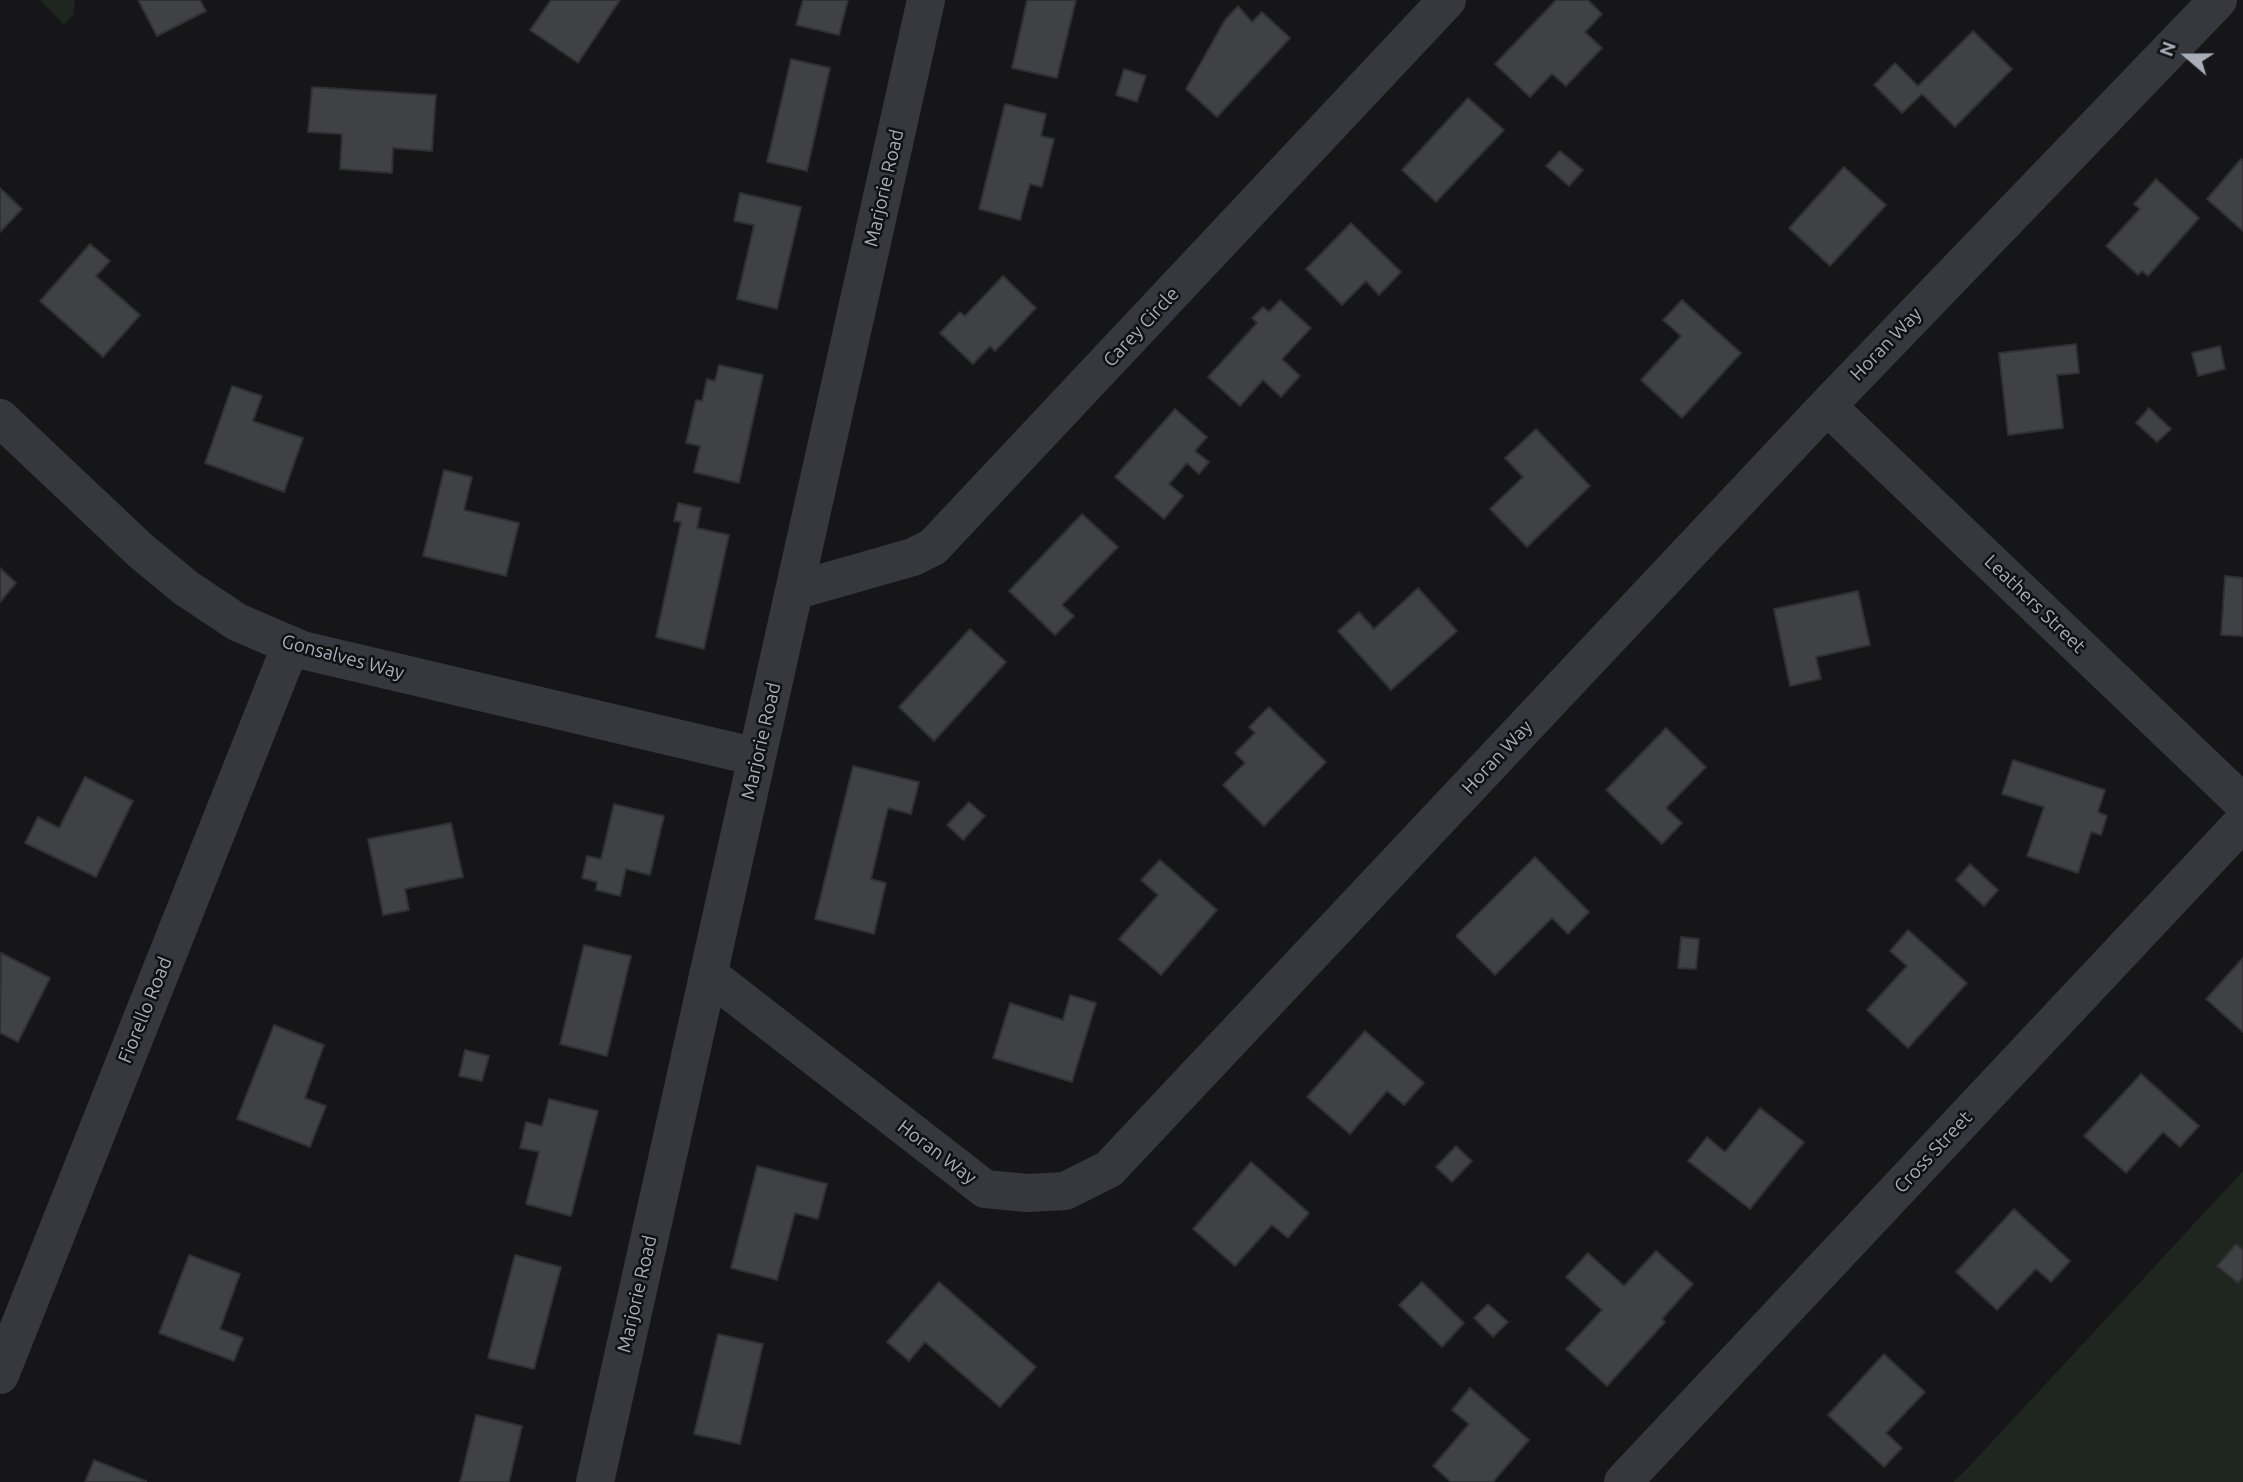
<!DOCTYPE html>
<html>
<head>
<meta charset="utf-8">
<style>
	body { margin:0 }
	#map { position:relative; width:2243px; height:1482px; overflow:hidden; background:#161618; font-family:Ubuntu,sans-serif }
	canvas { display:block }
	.north { position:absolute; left:2152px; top:21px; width:70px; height:70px; -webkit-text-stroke:5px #111113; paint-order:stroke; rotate:290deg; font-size:19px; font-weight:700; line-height:28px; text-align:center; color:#a8adb8 }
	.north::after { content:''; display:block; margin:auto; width:24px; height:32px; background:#a8adb8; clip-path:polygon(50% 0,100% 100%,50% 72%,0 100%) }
</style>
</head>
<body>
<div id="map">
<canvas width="2243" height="1482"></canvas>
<div class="north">N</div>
</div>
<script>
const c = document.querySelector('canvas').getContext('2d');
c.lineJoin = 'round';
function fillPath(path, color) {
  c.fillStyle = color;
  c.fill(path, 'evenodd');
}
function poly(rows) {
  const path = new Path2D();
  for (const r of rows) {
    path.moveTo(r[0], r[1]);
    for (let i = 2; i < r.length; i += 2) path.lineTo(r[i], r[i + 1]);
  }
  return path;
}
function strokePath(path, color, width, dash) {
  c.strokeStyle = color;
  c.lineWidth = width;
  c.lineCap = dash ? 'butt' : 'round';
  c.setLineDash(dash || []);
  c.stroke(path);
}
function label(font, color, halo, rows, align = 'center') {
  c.font = font + ' Ubuntu,sans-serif';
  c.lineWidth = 5;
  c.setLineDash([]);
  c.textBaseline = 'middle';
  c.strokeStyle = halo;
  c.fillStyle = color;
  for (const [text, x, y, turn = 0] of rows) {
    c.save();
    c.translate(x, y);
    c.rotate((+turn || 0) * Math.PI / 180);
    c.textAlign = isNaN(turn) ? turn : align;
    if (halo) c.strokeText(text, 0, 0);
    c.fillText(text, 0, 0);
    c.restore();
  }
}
fillPath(poly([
	[40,0,75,0,73,15,64,25],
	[2243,1171,2243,1482,1953,1482,1966,1470]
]), '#1e261f');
const building = poly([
	[138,0,200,0,206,11,157,36,138,0],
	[551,0,620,0,578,63,530,30,551,0],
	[803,0,848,0,839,35,796,25,803,0],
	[1027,0,1076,0,1057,78,1012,68,1027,0],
	[1556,0,1588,0,1602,14,1585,32,1602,48,1566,86,1552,74,1530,97,1495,64,1556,0],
	[1238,6,1252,22,1262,12,1290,38,1217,117,1186,89,1225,20,1238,6],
	[1973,31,2012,69,1955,127,1922,94,1902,113,1874,85,1895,63,1918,86,1973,31],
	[791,59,830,68,807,171,767,162,791,59],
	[1124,69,1146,76,1137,102,1116,95,1124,69],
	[312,87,436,95,432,151,393,148,392,173,340,169,342,134,308,132,312,87],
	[1468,98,1504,130,1436,202,1402,170,1468,98],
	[1005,104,1046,114,1041,136,1054,139,1042,187,1030,184,1020,220,979,209,1005,104],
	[1560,151,1583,170,1569,186,1546,166,1560,151],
	[2241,159,2243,161,2243,231,2207,199,2241,159],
	[1844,167,1886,205,1830,266,1789,228,1844,167],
	[2156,179,2199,218,2148,276,2142,271,2138,275,2106,246,2140,209,2134,204,2156,179],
	[0,188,22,209,0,232,0,188],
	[740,193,801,207,777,309,737,299,754,225,734,221,740,193],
	[1351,223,1401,272,1379,295,1366,281,1342,305,1306,269,1351,223],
	[90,244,110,261,96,276,140,315,103,357,40,301,90,244],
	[1003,276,1036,308,995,351,990,346,973,364,940,333,960,312,965,316,1003,276],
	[1280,300,1311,328,1282,359,1300,376,1281,397,1263,380,1240,406,1208,377,1257,323,1252,318,1263,307,1269,312,1280,300],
	[1682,300,1741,353,1682,418,1641,380,1681,336,1663,320,1682,300],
	[2076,344,2079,373,2057,375,2063,428,2008,435,1999,353,2076,344],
	[2220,346,2225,369,2198,376,2192,353,2220,346],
	[719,365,763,375,739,483,694,472,700,446,686,443,696,400,702,401,707,379,715,381,719,365],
	[232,386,262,396,253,421,303,438,284,492,205,463,232,386],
	[2149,408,2171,429,2157,442,2136,423,2149,408],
	[1175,409,1207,437,1195,451,1209,462,1199,474,1187,463,1169,484,1183,496,1164,519,1115,477,1175,409],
	[1536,429,1590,486,1527,547,1490,509,1523,477,1505,458,1536,429],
	[444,470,472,477,464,510,519,523,506,576,423,556,444,470],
	[678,503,701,508,697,528,729,535,704,649,656,637,681,522,674,521,678,503],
	[1082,514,1118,547,1062,605,1074,616,1055,635,1009,591,1082,514],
	[0,568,16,583,0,602,0,568],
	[2225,576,2243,578,2243,636,2221,635,2225,576],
	[1418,588,1457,631,1391,690,1338,631,1359,612,1374,629,1418,588],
	[1858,591,1870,645,1816,657,1821,679,1790,686,1774,609,1858,591],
	[970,629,1006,662,934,741,899,707,970,629],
	[1269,707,1326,762,1264,826,1223,785,1245,763,1235,753,1255,733,1249,727,1269,707],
	[1666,728,1706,767,1666,808,1682,823,1662,844,1606,790,1666,728],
	[2013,760,2105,790,2098,812,2107,816,2101,835,2091,832,2078,873,2027,856,2044,807,2002,794,2013,760],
	[853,766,919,782,911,814,888,808,871,879,886,883,874,934,815,919,853,766],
	[85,777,133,801,96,877,25,843,38,817,59,828,85,777],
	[969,802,985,816,963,840,947,825,969,802],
	[614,804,664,816,650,875,626,869,620,896,596,890,597,882,582,878,587,856,601,859,614,804],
	[451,823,463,877,405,889,409,910,383,915,368,839,451,823],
	[1535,857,1589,912,1568,934,1552,918,1495,975,1456,936,1535,857],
	[1160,860,1217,910,1161,975,1119,939,1158,895,1141,880,1160,860],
	[1970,864,1998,890,1984,906,1956,880,1970,864],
	[1908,930,1967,983,1908,1048,1867,1010,1907,966,1890,951,1908,930],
	[1681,937,1699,939,1696,969,1678,968,1681,937],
	[584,945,631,956,607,1056,560,1044,584,945],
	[1,953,50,978,18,1042,0,1033,1,953],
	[2243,958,2243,1032,2206,999,2243,958],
	[1070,995,1096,1003,1072,1082,993,1058,1010,1003,1063,1020,1070,995],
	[274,1025,324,1045,305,1098,326,1106,310,1147,237,1119,274,1025],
	[1365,1031,1424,1083,1404,1105,1387,1091,1350,1134,1307,1097,1365,1031],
	[465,1050,489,1056,482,1081,459,1076,465,1050],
	[2141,1074,2199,1126,2180,1147,2163,1132,2126,1173,2084,1136,2141,1074],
	[549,1099,598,1111,571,1216,526,1204,539,1152,520,1148,526,1122,542,1126,549,1099],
	[1760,1108,1804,1142,1750,1209,1688,1161,1707,1137,1725,1152,1760,1108],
	[1456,1146,1472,1161,1452,1182,1436,1167,1456,1146],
	[1251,1162,1309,1213,1288,1238,1272,1225,1235,1266,1193,1229,1251,1162],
	[757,1166,827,1184,818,1219,795,1213,777,1280,731,1268,757,1166],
	[2014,1209,2070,1261,2051,1282,2036,1269,1997,1310,1956,1272,2014,1209],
	[2236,1244,2243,1250,2243,1277,2238,1283,2217,1266,2236,1244],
	[1656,1251,1693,1284,1662,1319,1665,1322,1607,1386,1566,1349,1602,1310,1566,1277,1588,1253,1624,1286,1656,1251],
	[189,1255,240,1274,220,1329,243,1338,234,1361,159,1333,189,1255],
	[515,1255,561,1267,534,1369,488,1358,515,1255],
	[939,1282,1036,1367,1000,1407,925,1342,909,1361,887,1342,939,1282],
	[1422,1282,1464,1323,1442,1347,1399,1305,1422,1282],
	[1488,1304,1508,1322,1493,1337,1474,1318,1488,1304],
	[718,1334,763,1344,740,1444,694,1434,718,1334],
	[1884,1354,1925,1392,1886,1433,1902,1448,1884,1467,1828,1415,1884,1354],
	[1470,1388,1529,1440,1493,1482,1451,1482,1433,1466,1469,1424,1452,1410,1470,1388],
	[476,1415,522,1426,509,1482,460,1482,476,1415],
	[94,1460,146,1481,146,1482,85,1482,94,1460]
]);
fillPath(building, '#404145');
strokePath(building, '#303034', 2);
strokePath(poly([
	[1827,406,2243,803],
	[0,418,141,551,186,588,237,622,302,650,757,757],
	[794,591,913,557,933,547,1447,0],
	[708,974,985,1189,1027,1193,1065,1191,1109,1169,1827,406,2218,0],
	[0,1375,291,645],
	[595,1482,926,0],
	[1623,1482,2243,822]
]), '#37383d', 38);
label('19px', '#a8adb8', '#111113', [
	["Marjorie Road",884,188,-77],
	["Carey Circle",1141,327,-47],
	["Horan Way",1886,344,-46],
	["Leathers Street",2035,604,44],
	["Gonsalves Way",343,657,15],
	["Marjorie Road",761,741,-77],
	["Horan Way",1497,757,-47],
	["Fiorello Road",145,1010,-68],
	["Horan Way",937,1152,37],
	["Cross Street",1933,1152,-47],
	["Marjorie Road",637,1294,-77]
]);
</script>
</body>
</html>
